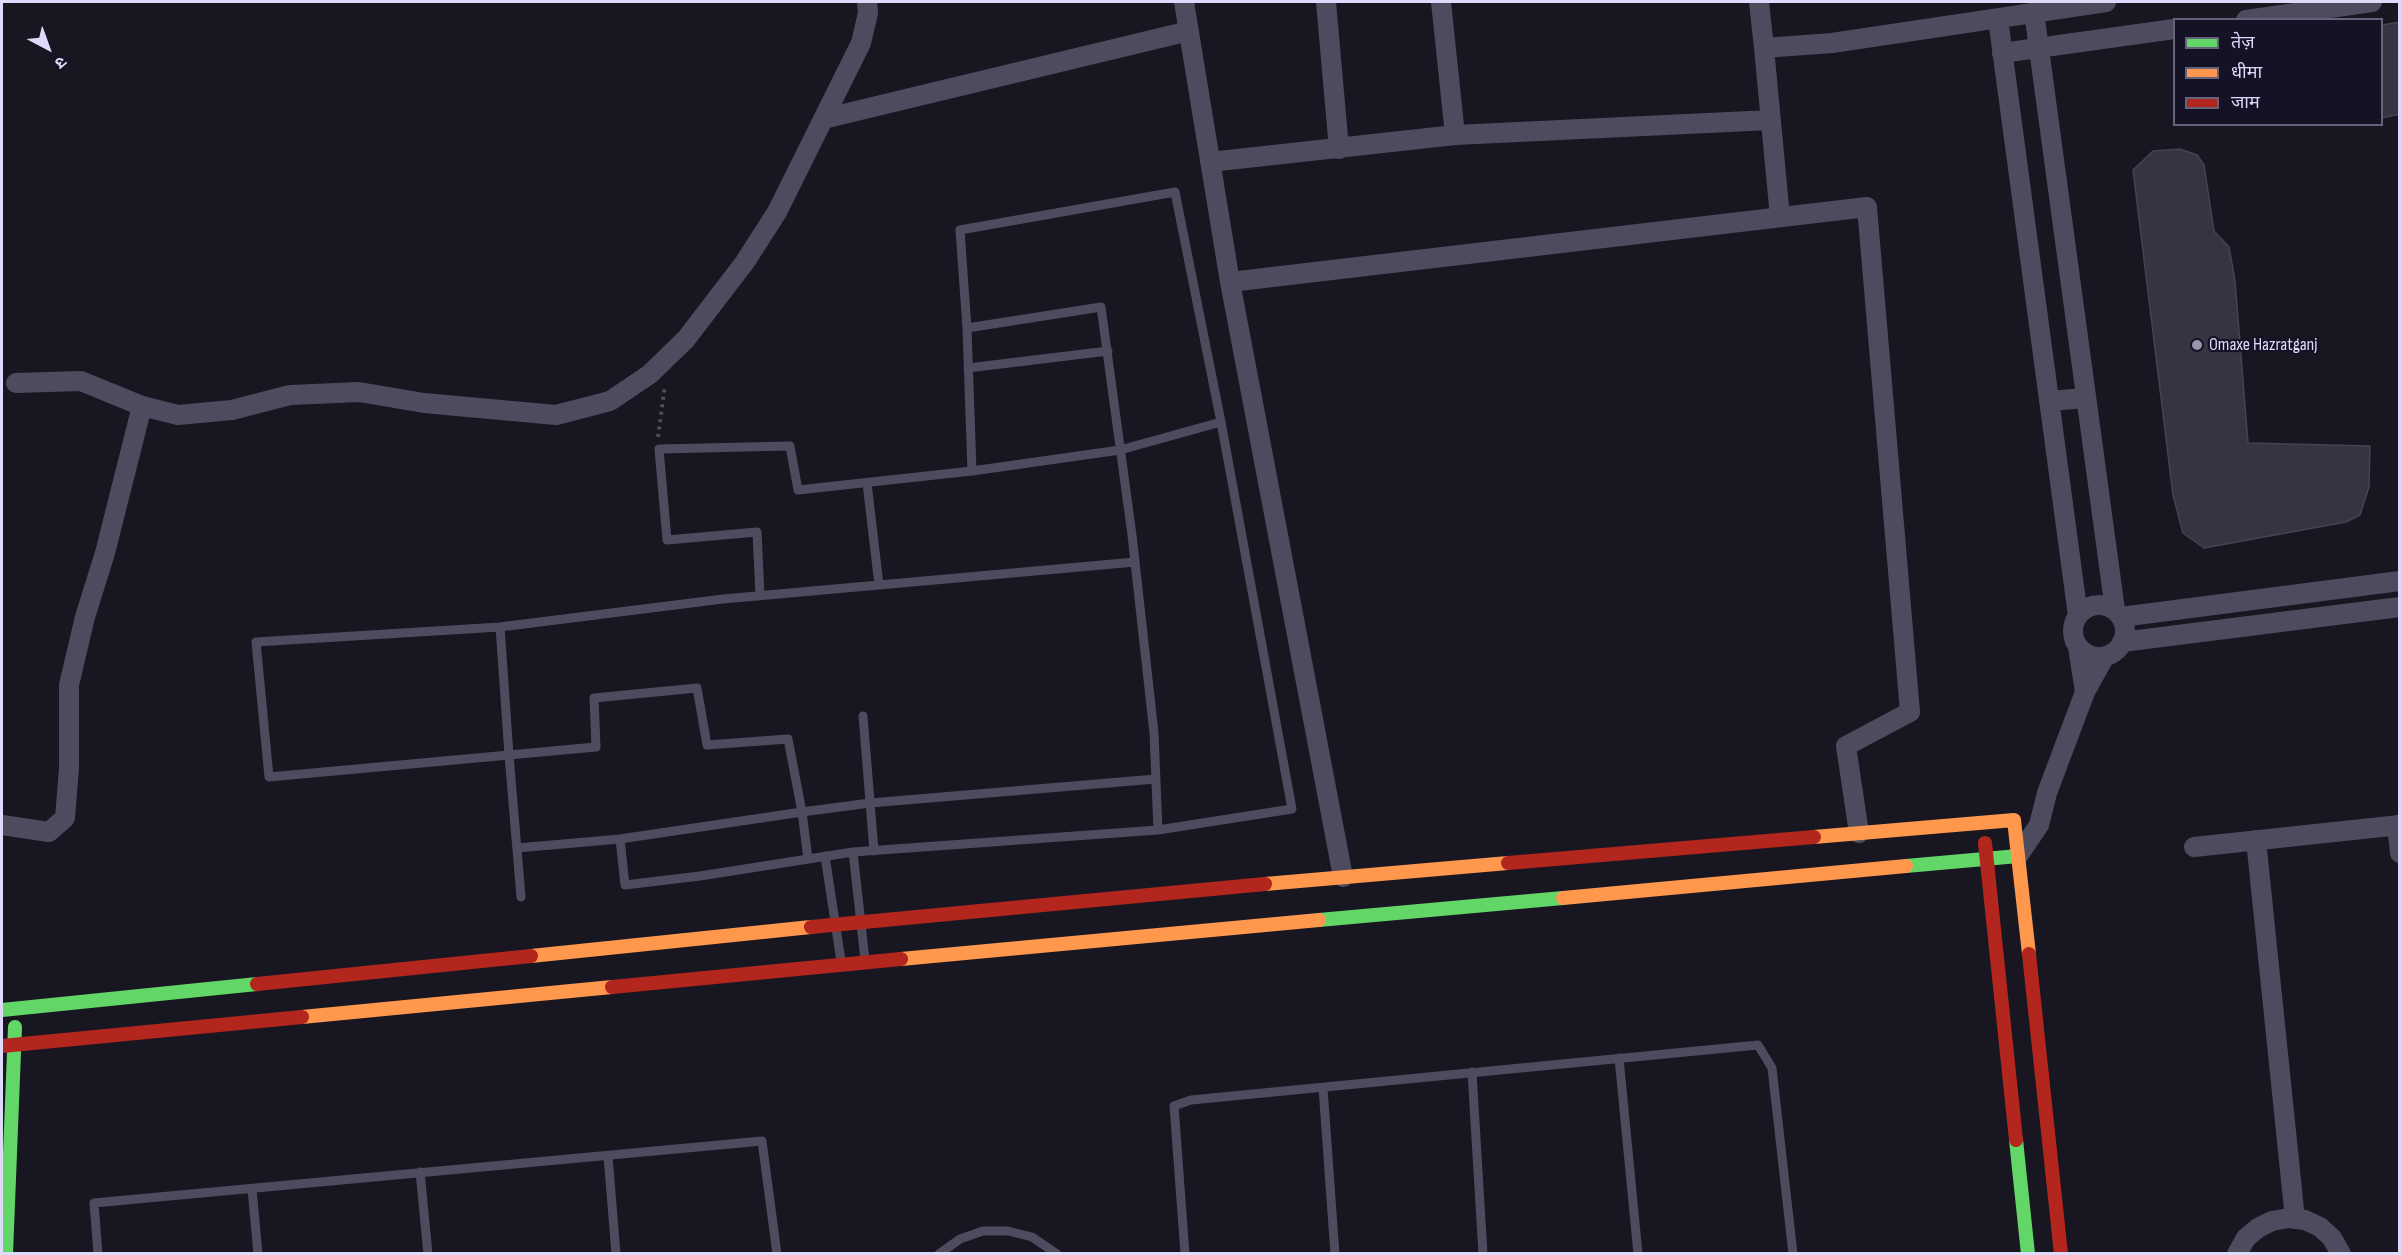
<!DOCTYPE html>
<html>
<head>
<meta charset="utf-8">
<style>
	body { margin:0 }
	#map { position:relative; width:2401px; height:1255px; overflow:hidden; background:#181621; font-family:"Sofia Sans Condensed","Noto Sans Devanagari",sans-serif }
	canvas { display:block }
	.frame { position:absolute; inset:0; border:3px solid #dddafb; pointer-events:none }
	.legend { position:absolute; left:2173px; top:18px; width:210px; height:108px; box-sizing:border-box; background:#151225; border:2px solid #65627b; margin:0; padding:8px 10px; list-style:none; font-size:18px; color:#dddafb }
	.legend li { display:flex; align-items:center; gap:12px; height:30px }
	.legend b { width:30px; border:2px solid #65627b }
	.north { position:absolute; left:18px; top:18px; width:60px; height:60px; -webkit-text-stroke:4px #151225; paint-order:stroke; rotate:139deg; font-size:16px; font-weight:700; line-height:24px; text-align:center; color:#dddafb }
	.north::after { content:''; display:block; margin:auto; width:21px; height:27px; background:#dddafb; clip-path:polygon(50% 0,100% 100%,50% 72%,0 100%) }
</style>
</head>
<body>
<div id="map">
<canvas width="2401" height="1255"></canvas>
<div class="frame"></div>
<ul class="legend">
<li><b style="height:8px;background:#63d668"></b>तेज़</li>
<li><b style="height:8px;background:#ff974d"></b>धीमा</li>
<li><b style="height:8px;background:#b3261e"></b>जाम</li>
</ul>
<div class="north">उ</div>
</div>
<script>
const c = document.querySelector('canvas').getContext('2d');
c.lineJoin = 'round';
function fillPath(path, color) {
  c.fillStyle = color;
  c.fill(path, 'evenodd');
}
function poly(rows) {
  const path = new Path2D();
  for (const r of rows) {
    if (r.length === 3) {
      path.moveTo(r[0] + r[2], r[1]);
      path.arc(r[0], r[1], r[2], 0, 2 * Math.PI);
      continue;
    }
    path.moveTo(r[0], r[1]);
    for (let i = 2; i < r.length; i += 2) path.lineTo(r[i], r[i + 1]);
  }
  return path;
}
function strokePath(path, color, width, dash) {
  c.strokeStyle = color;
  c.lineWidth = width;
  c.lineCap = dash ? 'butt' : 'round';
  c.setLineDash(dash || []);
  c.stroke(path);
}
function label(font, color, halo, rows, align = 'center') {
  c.font = font + ' "Sofia Sans Condensed",sans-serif';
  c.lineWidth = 4.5;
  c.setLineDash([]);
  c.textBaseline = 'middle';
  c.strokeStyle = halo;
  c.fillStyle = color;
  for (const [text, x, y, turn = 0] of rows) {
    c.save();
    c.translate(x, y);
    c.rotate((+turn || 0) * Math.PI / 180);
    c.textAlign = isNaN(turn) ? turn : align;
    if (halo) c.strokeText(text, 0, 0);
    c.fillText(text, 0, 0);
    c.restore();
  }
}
const building = poly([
	[2400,22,2400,114,2382,118,2382,25,2400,22],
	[2180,149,2197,155,2204,165,2214,231,2229,247,2235,281,2248,443,2370,446,2369,487,2360,515,2346,522,2204,548,2183,533,2173,495,2133,170,2153,151,2180,149]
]);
fillPath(building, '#363442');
strokePath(building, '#454254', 1.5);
strokePath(poly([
	[658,437,665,385]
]), '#47525d', 4, [3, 4.5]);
strokePath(poly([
	[967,328,960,230,1175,192,1221,422,1292,809,1158,830],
	[968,368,1108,351],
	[867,483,879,585],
	[760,596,757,532,667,540,659,449,790,446,798,490,972,471,1120,450,1221,422],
	[500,627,509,755,596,747,594,698,697,688,707,745,788,739,802,812,620,839],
	[863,716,874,851],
	[517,848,620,839,625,885,700,876,853,852,1158,830,1154,733,1132,535,1101,307,967,328,972,471],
	[853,852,865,960],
	[825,856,841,961],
	[808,859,802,812,870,803,1156,779],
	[521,897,509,755,269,777,256,642,500,627,723,599,1135,562],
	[1619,1058,1638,1254],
	[1472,1072,1483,1254],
	[1323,1088,1335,1254],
	[608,1156,616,1254],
	[420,1172,428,1254],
	[252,1189,258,1254],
	[98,1254,94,1203,762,1141,777,1254],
	[939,1254,960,1239,983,1231,1008,1231,1032,1237,1057,1254],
	[1185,1254,1174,1106,1191,1100,1758,1045,1772,1068,1793,1254]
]), '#4d4c5f', 9);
strokePath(poly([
	[1184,2,1230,282,1343,877],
	[1326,2,1339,149],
	[1441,2,1455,135],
	[1759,2,1764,48,1832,43,2106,2],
	[2034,12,2115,610],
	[1998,19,2078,616],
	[2246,20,2372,2],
	[1764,48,1780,217],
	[2002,53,2174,29],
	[823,119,1189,31],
	[1210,162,1455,135,1771,120],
	[1230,282,1867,207,1910,712,1846,746,1859,833],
	[16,383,81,381,142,406],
	[2049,401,2086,398],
	[2099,631,26],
	[2121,617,2400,581],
	[2122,642,2400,607],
	[2078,647,2085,692,2105,656],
	[2,825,49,832,65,818,69,768,69,685,85,617,105,553,142,406,178,415,232,410,290,395,359,392,424,403,556,415,610,401,650,374,686,339,745,262,777,212,861,43,868,13,867,2],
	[2397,825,2400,853],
	[2256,840,2295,1219],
	[2194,847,2400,825],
	[2018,856,2039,825,2047,793,2085,692],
	[2237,1254,2246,1238,2258,1228,2272,1221,2289,1218,2305,1220,2320,1227,2332,1238,2341,1254]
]), '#4d4c5f', 20);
strokePath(poly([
	[1906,866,2018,856],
	[1319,920,1563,898],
	[2,1010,257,984],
	[2016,1140,2028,1254],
	[6,1254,15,1027]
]), '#63d668', 14);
strokePath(poly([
	[1814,837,2014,820,2029,954],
	[1265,884,1508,863],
	[1563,898,1906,866],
	[531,956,811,927],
	[901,959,1319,920],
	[302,1017,612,987]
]), '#ff974d', 14);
strokePath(poly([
	[1985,843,2016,1140],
	[1508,863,1814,837],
	[811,927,1265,884],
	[2029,954,2061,1254],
	[257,984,531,956],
	[612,987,901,959],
	[2,1046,302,1017]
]), '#b3261e', 14);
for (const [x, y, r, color] of [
	[2197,345,6,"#9895af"]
]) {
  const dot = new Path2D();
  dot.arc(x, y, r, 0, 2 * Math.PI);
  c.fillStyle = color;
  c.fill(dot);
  strokePath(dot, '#151225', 2);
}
label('18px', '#dddafb', '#151225', [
	["Omaxe Hazratganj",2209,345]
], 'left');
</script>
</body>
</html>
